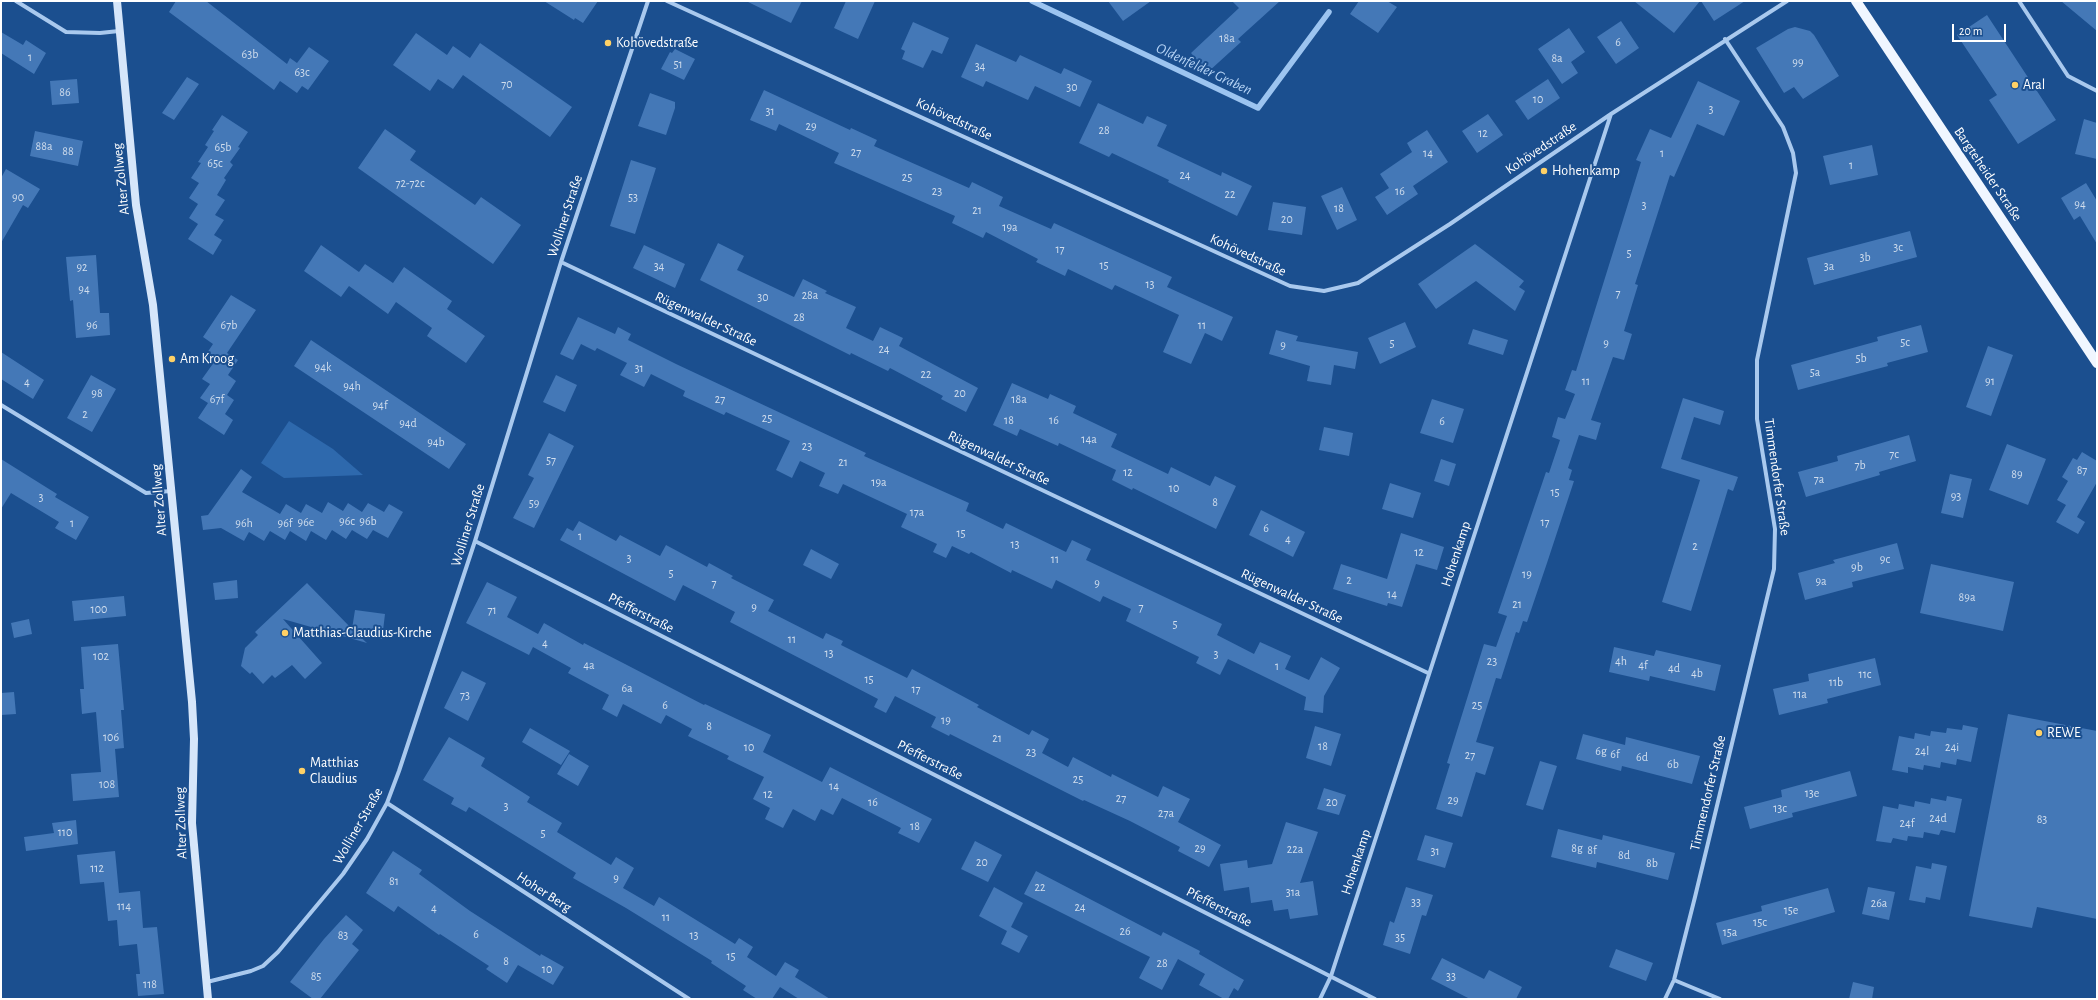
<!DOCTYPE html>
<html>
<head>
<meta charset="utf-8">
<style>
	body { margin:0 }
	#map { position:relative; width:2098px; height:1000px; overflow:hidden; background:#1b4f8f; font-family:"Alegreya Sans",sans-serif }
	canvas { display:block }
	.frame { position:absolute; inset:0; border:2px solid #fff; pointer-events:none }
	.scale { position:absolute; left:1952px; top:24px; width:54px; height:18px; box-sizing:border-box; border:2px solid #fff; border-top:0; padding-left:5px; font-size:12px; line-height:14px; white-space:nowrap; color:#fff; -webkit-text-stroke:3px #1b4f8f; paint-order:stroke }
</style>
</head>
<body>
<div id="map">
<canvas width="2098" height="1000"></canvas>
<div class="frame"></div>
<div class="scale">20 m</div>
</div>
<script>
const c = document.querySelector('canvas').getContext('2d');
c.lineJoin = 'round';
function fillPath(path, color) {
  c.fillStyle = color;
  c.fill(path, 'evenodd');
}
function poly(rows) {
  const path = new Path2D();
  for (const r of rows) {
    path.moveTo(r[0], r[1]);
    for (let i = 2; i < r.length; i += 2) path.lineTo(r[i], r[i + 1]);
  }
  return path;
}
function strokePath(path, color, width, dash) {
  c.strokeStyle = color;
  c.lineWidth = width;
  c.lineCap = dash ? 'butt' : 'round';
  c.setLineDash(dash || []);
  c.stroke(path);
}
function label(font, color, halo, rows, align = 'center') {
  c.font = font + ' "Alegreya Sans",sans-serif';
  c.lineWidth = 4;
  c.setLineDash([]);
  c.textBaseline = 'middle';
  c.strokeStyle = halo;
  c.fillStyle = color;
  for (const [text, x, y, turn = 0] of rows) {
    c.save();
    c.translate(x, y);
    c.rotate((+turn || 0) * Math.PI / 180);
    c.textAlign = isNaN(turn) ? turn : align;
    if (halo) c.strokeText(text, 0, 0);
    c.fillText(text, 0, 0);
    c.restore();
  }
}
fillPath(poly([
	[289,421,333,449,363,475,284,478,261,463]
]), '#2e69ad');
strokePath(poly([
	[1032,1,1258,108,1329,12]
]), '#9cc4f0', 5.5);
fillPath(poly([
	[176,1,206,1,287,64,290,58,297,63,309,47,329,61,308,90,302,86,297,93,280,81,274,90,169,12],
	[544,1,598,1,583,23,575,18,574,20],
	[746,1,802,1,791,23],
	[846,1,875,1,858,39,834,28],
	[1108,1,1151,1,1123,21],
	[1232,1,1280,1,1238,39,1241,42,1208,72,1191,53,1239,8],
	[1359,1,1387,1,1397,7,1378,33,1350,14],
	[1634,1,1700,1,1674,33],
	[1701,1,1745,1,1714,21],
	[2061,1,2097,1,2097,31],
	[1987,15,2056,120,2018,144,1989,100,1997,95,1957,35],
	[1621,21,1639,48,1616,64,1597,37],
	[913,22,949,38,942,54,932,50,923,68,902,59,905,51,901,49],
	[1795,27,1810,31,1814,35,1839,76,1803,99,1794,87,1784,93,1756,48,1788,29],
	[1569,28,1585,52,1571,62,1578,73,1562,84,1538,49],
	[1,32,23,45,26,40,46,53,34,74,1,53],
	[416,33,447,55,453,46,470,58,480,43,572,107,550,137,463,75,453,89,438,79,430,91,393,65],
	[976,44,1016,62,1020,55,1061,74,1064,68,1092,81,1080,107,1035,86,1028,100,986,81,983,87,961,77],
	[675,49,695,59,684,80,661,69,670,52,672,53],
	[187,77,199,84,174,120,162,113],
	[77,79,79,103,52,105,50,81],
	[1548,79,1560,98,1528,120,1515,101],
	[1698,81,1740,101,1724,136,1697,124,1674,177,1670,175,1635,284,1638,285,1624,331,1632,334,1624,360,1613,357,1591,420,1601,423,1596,440,1579,435,1568,468,1572,470,1569,480,1574,481,1547,563,1527,622,1523,621,1519,633,1516,632,1501,679,1496,678,1476,742,1494,747,1485,775,1476,772,1462,817,1436,809,1450,764,1447,763,1484,644,1496,647,1507,616,1498,613,1546,472,1549,473,1560,440,1552,437,1558,417,1565,419,1575,394,1565,390,1572,370,1576,371,1623,220,1641,162,1636,160,1650,129,1671,138],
	[764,90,850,130,851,128,877,140,874,146,969,188,972,182,1003,197,999,206,1051,229,1054,223,1172,277,1167,287,1233,317,1222,341,1205,333,1191,364,1163,352,1179,315,1115,285,1112,290,1068,269,1065,276,1036,262,1038,259,986,232,983,238,952,223,955,216,834,163,839,153,779,124,776,131,750,120],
	[650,93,675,102,675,108,666,135,638,126],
	[1098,103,1143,124,1147,116,1167,125,1157,146,1221,176,1222,172,1252,186,1237,216,1168,182,1169,180,1112,153,1109,157,1079,143],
	[1488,114,1503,135,1477,153,1462,131],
	[222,115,248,132,238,147,240,148,230,162,233,165,224,178,226,180,217,195,225,200,215,215,224,220,214,235,222,240,213,255,188,239,198,224,189,218,198,204,189,198,199,183,191,178,201,163,198,162,208,147,205,145,214,131,212,130],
	[2084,119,2097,123,2097,159,2075,154],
	[385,129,416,151,410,160,475,205,481,197,521,225,493,264,358,168],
	[1427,130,1448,162,1413,186,1418,194,1387,215,1375,197,1389,188,1380,174,1412,152,1407,143],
	[35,131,83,141,78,166,30,156],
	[1872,145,1878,175,1830,185,1823,156],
	[631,160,656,168,635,234,610,226],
	[6,169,40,189,28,208,23,205,1,243,1,178],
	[2086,183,2097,201,2097,244,2080,216,2074,220,2061,198],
	[1342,187,1357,220,1337,230,1321,196],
	[1273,202,1306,207,1302,235,1268,230],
	[1910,231,1917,257,1814,285,1807,258],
	[718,243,744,256,737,270,794,297,803,279,827,291,825,293,856,307,846,328,873,341,880,327,903,338,899,346,978,388,966,412,941,399,943,396,890,368,888,371,851,353,850,355,700,280],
	[1475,244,1524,281,1519,287,1525,291,1515,311,1476,281,1436,309,1418,284],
	[321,245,359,272,365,264,393,283,404,267,452,301,447,309,485,336,466,363,427,336,432,328,396,302,388,314,349,286,341,297,304,271],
	[644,245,685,264,675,288,633,268],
	[96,255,100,313,109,313,110,335,76,338,73,300,70,301,66,257],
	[231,295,256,310,227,353,238,360,228,375,236,381,227,395,234,400,225,414,233,420,224,435,198,418,208,403,200,398,210,384,202,379,212,365,203,359,213,344,203,337],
	[578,317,615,334,618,327,631,334,628,340,676,364,866,453,864,456,969,503,966,511,1003,529,1006,523,1066,552,1072,540,1091,549,1086,560,1222,624,1217,635,1254,654,1260,642,1291,656,1285,669,1309,680,1321,657,1340,668,1324,696,1323,713,1304,710,1306,697,1228,659,1220,675,1196,663,1199,657,1126,621,1131,609,1103,596,1100,602,1056,580,1052,589,1012,570,1011,573,971,552,969,554,952,546,946,558,933,552,937,544,901,527,907,514,843,484,838,494,819,486,825,473,800,461,792,478,776,470,790,441,726,412,724,415,683,396,685,391,651,374,644,387,620,375,627,363,597,348,595,351,581,344,573,360,560,354],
	[1405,322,1416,347,1380,364,1368,338],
	[1921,325,1928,352,1887,363,1888,366,1798,390,1791,365,1878,341,1877,337],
	[1473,329,1508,340,1503,355,1468,344],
	[1276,330,1298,336,1296,341,1358,352,1355,369,1334,365,1331,385,1307,381,1310,366,1269,354],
	[311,340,466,444,449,469,294,366],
	[1988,346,2013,355,1991,416,1966,407],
	[1,352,44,380,33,399,1,379],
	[91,375,116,389,92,432,67,418],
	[556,375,577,385,565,412,543,402],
	[1012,383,1048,399,1050,394,1076,406,1073,413,1117,434,1111,447,1168,474,1171,467,1210,486,1215,476,1236,486,1216,529,1133,488,1132,490,1112,480,1116,470,1059,443,1058,446,1020,429,1017,436,993,425],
	[1683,398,1724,411,1720,425,1694,417,1681,459,1738,477,1733,491,1728,489,1691,611,1662,602,1700,480,1661,468],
	[1432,399,1464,409,1453,443,1420,433],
	[1324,427,1353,433,1349,456,1319,450],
	[549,433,574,446,534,528,513,518,534,478,528,475],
	[1909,435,1916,461,1879,472,1880,475,1806,497,1798,472,1838,461,1837,456],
	[2007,444,2046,459,2028,505,1989,490],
	[2082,452,2097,461,2097,482,2077,517,2085,522,2078,534,2056,522,2066,505,2057,500,2068,481,2062,477,2073,458,2077,460],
	[1,459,57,494,55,497,89,517,76,540,55,528,59,522,11,493,1,509],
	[1441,459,1456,464,1449,486,1434,481],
	[241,469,252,477,242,492,280,514,286,504,301,513,306,504,322,513,328,502,343,511,348,503,362,512,368,503,384,512,389,504,403,512,388,538,373,530,367,539,352,530,346,539,332,530,326,540,311,531,306,541,290,531,285,540,270,531,264,541,249,532,244,541,221,528,203,530,201,516,208,515],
	[1950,474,1972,479,1963,518,1941,513],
	[1390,483,1421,493,1413,518,1382,509],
	[1261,510,1305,532,1293,557,1249,535],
	[579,521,616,541,620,535,660,556,666,545,707,567,709,563,733,576,731,578,774,600,768,611,823,639,826,633,843,641,841,645,907,678,912,669,979,705,977,707,1029,735,1032,730,1049,739,1042,753,1068,767,1073,757,1111,777,1112,774,1158,797,1163,786,1190,799,1178,822,1221,845,1209,867,1178,851,1180,847,1130,821,1084,800,1083,801,950,734,949,736,931,727,936,717,895,696,886,713,874,707,878,699,730,622,735,612,683,585,675,601,560,540,567,528,573,531],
	[1401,533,1444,547,1437,570,1416,564,1402,607,1388,603,1387,606,1333,589,1341,564,1387,579],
	[1897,543,1904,569,1852,582,1853,587,1805,600,1798,573,1835,563,1833,560],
	[811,549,839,564,831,579,803,565],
	[1931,564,2014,582,2003,631,1920,613],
	[237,580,238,598,215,600,213,583],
	[487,582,517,597,507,617,538,634,544,623,583,645,584,643,625,664,704,705,705,704,771,735,763,752,822,782,830,767,932,819,919,843,898,833,901,828,842,798,833,815,821,809,815,821,793,809,783,828,765,819,770,808,753,799,764,777,727,759,729,756,688,736,692,729,666,715,661,724,623,704,617,717,602,709,609,695,568,673,571,668,533,647,529,655,466,623],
	[307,583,352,629,355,610,385,614,382,639,358,635,367,643,283,619,322,663,305,679,292,665,275,678,272,675,263,684,252,672,250,674,241,666,245,648,258,635,255,632],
	[124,596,126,616,74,621,72,601],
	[29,619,32,634,14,638,11,623],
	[118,644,124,710,121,710,124,748,115,749,119,797,73,801,71,774,101,772,96,712,82,714,80,689,84,689,81,647],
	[1614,647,1654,656,1656,650,1721,665,1715,691,1650,676,1649,681,1609,672],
	[1875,658,1881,685,1827,699,1828,703,1779,715,1773,689,1809,681,1808,674],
	[462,671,486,683,468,721,444,708],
	[14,692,16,714,1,715,1,693],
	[2008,714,2097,731,2097,919,2037,907,2032,928,1969,916],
	[1963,725,1978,728,1971,762,1957,759,1956,765,1941,762,1940,768,1924,765,1923,770,1908,767,1908,773,1892,770,1899,736,1914,739,1915,733,1930,736,1931,731,1946,733,1947,728,1962,730],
	[1315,726,1341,734,1331,766,1306,758],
	[530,728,570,751,561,765,522,742],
	[1583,734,1625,745,1626,737,1700,756,1692,784,1622,766,1621,771,1576,759],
	[449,737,485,758,481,766,530,797,527,802,562,823,557,832,611,865,616,857,634,868,623,888,654,906,659,897,735,944,739,938,753,947,747,957,776,976,785,962,799,970,795,977,830,999,799,999,780,987,772,999,757,999,743,990,746,986,711,963,712,961,626,908,573,878,576,873,469,807,466,812,451,804,454,798,423,780],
	[569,754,589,766,578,786,557,774],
	[1540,761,1557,766,1543,810,1526,805],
	[1850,771,1857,796,1792,813,1793,817,1750,829,1744,807,1782,797,1781,790],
	[1324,788,1346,795,1339,815,1317,809],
	[1947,796,1962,799,1955,833,1941,830,1939,835,1924,832,1923,838,1908,836,1907,841,1893,838,1891,843,1876,841,1883,806,1898,809,1899,804,1914,807,1915,801,1930,804,1931,798,1946,801],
	[76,820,78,844,26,851,24,837,54,833,52,823],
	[1286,822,1318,832,1300,883,1313,881,1318,915,1290,919,1288,909,1274,911,1272,900,1251,903,1249,887,1224,891,1220,864,1247,860,1248,868,1272,864],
	[1558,829,1602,840,1603,835,1675,853,1668,880,1597,862,1596,868,1551,857],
	[1425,835,1453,843,1445,868,1417,860],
	[975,841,1002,855,988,882,961,869],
	[115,851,119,893,140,891,143,928,157,927,164,994,138,996,136,974,140,974,137,944,119,946,117,920,108,921,104,882,80,884,77,855],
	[393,851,422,870,419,874,470,911,540,956,541,954,564,967,553,985,518,965,507,983,486,969,489,966,440,934,439,935,398,906,394,912,366,893],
	[1932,863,1947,866,1940,900,1926,897,1925,903,1909,900,1916,866,1931,869],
	[1036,871,1161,936,1163,932,1200,951,1199,954,1244,980,1238,991,1234,988,1228,999,1224,999,1199,985,1205,974,1178,959,1162,990,1139,978,1150,957,1024,894],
	[994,887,1023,903,1011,927,1028,936,1019,953,1001,944,1007,931,979,916],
	[1406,887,1433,895,1426,916,1422,915,1410,954,1383,945,1390,921,1394,923],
	[1868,887,1895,892,1889,920,1862,914],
	[1828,888,1835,912,1722,945,1716,923,1762,911,1761,906],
	[346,915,363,930,352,944,359,950,320,999,313,999,290,982,324,939],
	[1616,949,1653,963,1646,981,1609,967],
	[1442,958,1484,979,1489,970,1522,987,1516,999,1470,999,1431,979],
	[1853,982,1874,987,1872,999,1849,999]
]), '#4478b7');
strokePath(poly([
	[16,1,66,32,100,33,119,31],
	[667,1,1290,286,1324,291,1358,283,1450,224,1611,114,1787,1],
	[2019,1,2068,76,2097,91],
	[561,262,1428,673],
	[1,405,146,493,171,491],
	[475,541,1375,999],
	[387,803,689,999],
	[1674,980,1720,999],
	[207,982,251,971,263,966,278,952,343,874,367,839,387,803,399,771,475,541,561,262,648,1],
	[1320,999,1331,976,1611,114],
	[1665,999,1674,980,1695,897,1774,569,1775,529,1757,419,1757,360,1796,173,1793,153,1783,127,1725,39]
]), '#a9c9ee', 4);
strokePath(poly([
	[117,1,136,205,153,305,192,702,194,739,192,823,208,999]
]), '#d6e6fa', 8);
strokePath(poly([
	[1856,1,2097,363]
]), '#f0f6ff', 10);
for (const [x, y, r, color] of [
	[608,43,4,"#ffd166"],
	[2015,85,4,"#ffd166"],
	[1544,171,4,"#ffd166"],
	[172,359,4,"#ffd166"],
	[285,633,4,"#ffd166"],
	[2039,733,4,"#ffd166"],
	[302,771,4,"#ffd166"]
]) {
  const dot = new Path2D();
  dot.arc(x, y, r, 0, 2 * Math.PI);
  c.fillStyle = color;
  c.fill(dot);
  strokePath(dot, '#1b4f8f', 1.5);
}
label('12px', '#d0dded', null, [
	["18a",1227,38],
	["6",1618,42],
	["63b",250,54],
	["1",30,57],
	["8a",1557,58],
	["99",1798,62],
	["51",678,64],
	["34",980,66],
	["63c",302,72],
	["70",507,84],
	["30",1072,87],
	["86",65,92],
	["10",1538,99],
	["3",1711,109],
	["31",770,111],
	["29",811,126],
	["28",1104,130],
	["12",1483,133],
	["88a",44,146],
	["65b",223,147],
	["88",68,151],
	["27",856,152],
	["14",1428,153],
	["1",1662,153],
	["65c",215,163],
	["1",1851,165],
	["24",1185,175],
	["25",907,177],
	["72-72c",410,183],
	["23",937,191],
	["16",1400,191],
	["22",1230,194],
	["90",18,197],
	["53",633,197],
	["94",2080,204],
	["3",1644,205],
	["18",1339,208],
	["21",977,210],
	["20",1287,219],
	["19a",1010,227],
	["3c",1898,247],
	["17",1060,249],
	["5",1629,253],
	["3b",1865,257],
	["15",1104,265],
	["34",659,266],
	["3a",1829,266],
	["92",82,267],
	["13",1150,284],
	["94",84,289],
	["7",1618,293],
	["28a",810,295],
	["30",763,297],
	["28",799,317],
	["96",92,325],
	["67b",229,325],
	["11",1202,325],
	["5c",1905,342],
	["5",1392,343],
	["9",1606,343],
	["9",1283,345],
	["24",884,349],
	["5b",1861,358],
	["94k",323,367],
	["31",639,368],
	["5a",1815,372],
	["22",926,374],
	["11",1586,381],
	["91",1990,381],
	["4",27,382],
	["94h",352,386],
	["98",97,393],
	["20",960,393],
	["67f",217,399],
	["27",720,399],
	["18a",1019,399],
	["94f",380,405],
	["2",85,414],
	["25",767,418],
	["18",1009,420],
	["16",1054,420],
	["6",1442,421],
	["94d",408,423],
	["14a",1089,439],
	["94b",436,442],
	["23",807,446],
	["7c",1894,454],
	["57",551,460],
	["21",843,462],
	["7b",1860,465],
	["87",2082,470],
	["12",1128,472],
	["89",2017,474],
	["7a",1819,479],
	["19a",879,482],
	["10",1174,488],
	["15",1555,492],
	["93",1956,496],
	["3",41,497],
	["8",1215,502],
	["59",534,503],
	["17a",917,512],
	["96c",347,521],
	["96b",368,521],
	["96e",306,522],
	["17",1545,522],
	["1",72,523],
	["96h",244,523],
	["96f",285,523],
	["6",1266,528],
	["15",961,533],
	["1",580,536],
	["4",1288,539],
	["13",1015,544],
	["2",1695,546],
	["12",1419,552],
	["3",629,558],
	["11",1055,559],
	["9c",1885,559],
	["9b",1857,567],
	["5",671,573],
	["19",1527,574],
	["2",1349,580],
	["9a",1821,581],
	["7",714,583],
	["9",1097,583],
	["14",1392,594],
	["89a",1967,597],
	["21",1517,604],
	["9",754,607],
	["7",1141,607],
	["100",99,609],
	["71",492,610],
	["5",1175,624],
	["11",792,639],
	["4",545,643],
	["13",829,653],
	["3",1216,654],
	["102",101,656],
	["23",1492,661],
	["4h",1621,661],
	["4a",589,665],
	["4f",1643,665],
	["1",1277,666],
	["4d",1674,668],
	["4b",1697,673],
	["11c",1865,674],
	["15",869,679],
	["11b",1836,682],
	["6a",627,688],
	["17",916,689],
	["11a",1800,694],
	["73",465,695],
	["6",665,705],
	["25",1477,705],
	["19",946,720],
	["8",709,726],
	["106",111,737],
	["21",997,738],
	["18",1323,746],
	["10",749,747],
	["24i",1952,747],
	["6g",1601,751],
	["24l",1922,751],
	["23",1031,752],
	["6f",1615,754],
	["27",1470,755],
	["6d",1642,757],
	["6b",1673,764],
	["25",1078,779],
	["108",107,784],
	["14",834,786],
	["13e",1812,793],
	["12",768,794],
	["27",1121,798],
	["29",1453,800],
	["16",873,802],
	["20",1332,802],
	["3",506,806],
	["13c",1780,808],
	["27a",1166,813],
	["24d",1938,818],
	["83",2042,819],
	["24f",1907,823],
	["18",915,826],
	["110",65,832],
	["5",543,833],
	["29",1200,848],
	["8g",1577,848],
	["22a",1295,849],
	["8f",1592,850],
	["31",1435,851],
	["8d",1624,855],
	["20",982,862],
	["8b",1652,863],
	["112",97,868],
	["9",616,878],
	["81",394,881],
	["22",1040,887],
	["31a",1293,892],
	["33",1416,902],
	["26a",1879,903],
	["114",124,906],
	["24",1080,907],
	["4",434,908],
	["15e",1791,910],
	["11",666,917],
	["15c",1760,922],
	["26",1125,931],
	["15a",1730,932],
	["6",476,934],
	["83",343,935],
	["13",694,935],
	["35",1400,937],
	["15",731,956],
	["8",506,961],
	["28",1162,963],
	["10",547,969],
	["85",316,976],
	["33",1451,976],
	["118",150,984]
]);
label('14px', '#fff', '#1b4f8f', [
	["Kohövedstraße",616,43],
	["Aral",2023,85],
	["Hohenkamp",1552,171],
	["Am Kroog",180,359],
	["Matthias-Claudius-Kirche",293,633],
	["REWE",2047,733],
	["Matthias",310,763],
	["Claudius",310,779]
], 'left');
label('14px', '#fff', '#1b4f8f', [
	["Kohövedstraße",954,119,25],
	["Kohövedstraße",1541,148,-34],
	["Bargteheider Straße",1988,174,56],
	["Alter Zollweg",121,179,-96],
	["Wolliner Straße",565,216,-72],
	["Kohövedstraße",1248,255,25],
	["Rügenwalder Straße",706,319,25],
	["Rügenwalder Straße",999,458,25],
	["Timmendorfer Straße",1777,477,82],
	["Alter Zollweg",159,500,-95],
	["Wolliner Straße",468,525,-73],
	["Hohenkamp",1456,554,-72],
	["Rügenwalder Straße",1292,596,25],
	["Pfefferstraße",641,613,27],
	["Pfefferstraße",930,760,27],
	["Timmendorfer Straße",1708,793,-77],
	["Alter Zollweg",181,823,-92],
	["Wolliner Straße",358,826,-60],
	["Hohenkamp",1356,862,-72],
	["Hoher Berg",544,892,33],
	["Pfefferstraße",1219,907,27]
]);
label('italic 15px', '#b5d3f5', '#1b4f8f', [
	["Oldenfelder Graben",1204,69,25]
]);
</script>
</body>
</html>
